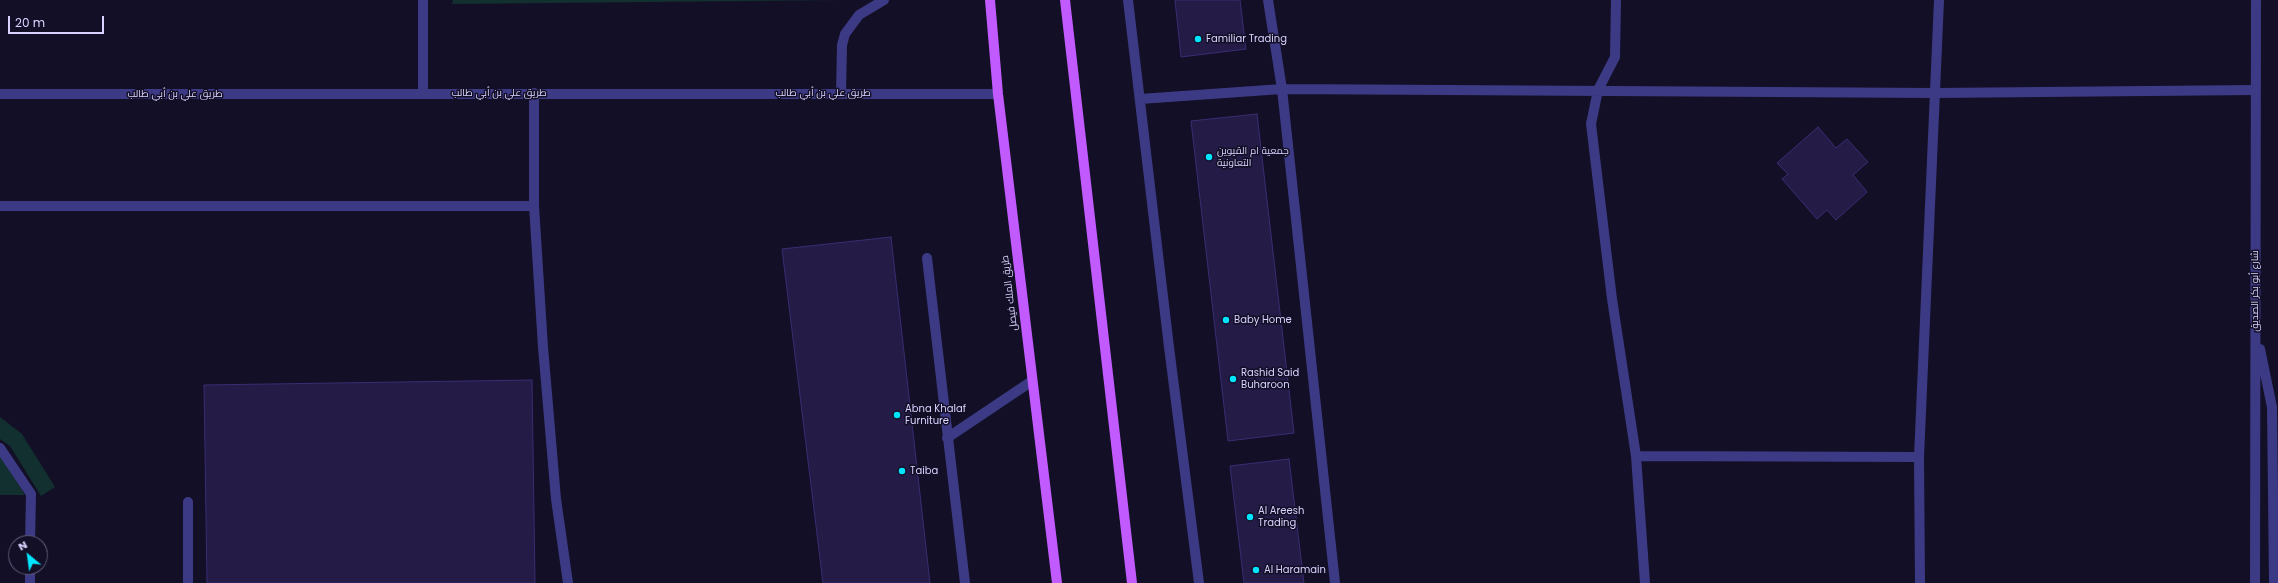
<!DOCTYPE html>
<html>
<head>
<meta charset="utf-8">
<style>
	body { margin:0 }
	#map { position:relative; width:2278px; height:583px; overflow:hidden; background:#130f26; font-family:Poppins,sans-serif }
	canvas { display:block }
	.north { position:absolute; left:8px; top:535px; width:40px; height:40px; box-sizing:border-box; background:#130f26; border:1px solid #625e7d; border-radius:50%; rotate:331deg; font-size:11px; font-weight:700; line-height:16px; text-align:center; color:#d9d4ff }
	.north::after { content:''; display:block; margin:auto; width:14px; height:18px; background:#00e5ff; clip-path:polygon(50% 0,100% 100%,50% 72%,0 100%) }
	.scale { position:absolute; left:8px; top:16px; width:96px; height:18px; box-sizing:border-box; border:2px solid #d9d4ff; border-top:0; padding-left:5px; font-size:12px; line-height:14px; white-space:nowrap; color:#d9d4ff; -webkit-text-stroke:3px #130f26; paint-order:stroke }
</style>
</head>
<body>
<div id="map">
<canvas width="2278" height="583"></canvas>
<div class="north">N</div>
<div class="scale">20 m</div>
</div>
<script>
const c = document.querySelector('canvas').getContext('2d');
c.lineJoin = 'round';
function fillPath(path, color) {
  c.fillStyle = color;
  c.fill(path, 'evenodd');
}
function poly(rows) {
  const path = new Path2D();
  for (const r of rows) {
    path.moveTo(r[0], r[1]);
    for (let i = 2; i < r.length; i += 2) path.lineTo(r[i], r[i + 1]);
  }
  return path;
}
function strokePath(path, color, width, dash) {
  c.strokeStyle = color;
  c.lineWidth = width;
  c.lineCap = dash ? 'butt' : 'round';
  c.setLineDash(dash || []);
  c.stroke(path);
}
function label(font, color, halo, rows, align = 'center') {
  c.font = font + ' Poppins,Cairo,sans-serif';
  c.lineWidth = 3;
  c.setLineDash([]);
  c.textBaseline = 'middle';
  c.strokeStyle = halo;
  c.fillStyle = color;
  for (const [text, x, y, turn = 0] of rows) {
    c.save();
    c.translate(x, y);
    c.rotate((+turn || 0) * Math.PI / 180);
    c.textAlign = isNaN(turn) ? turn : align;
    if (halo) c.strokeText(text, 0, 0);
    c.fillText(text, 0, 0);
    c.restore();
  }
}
fillPath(poly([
	[453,0,844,0,452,4],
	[0,417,22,434,55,487,41,496,10,446,0,439],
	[0,455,25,495,0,495]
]), '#12302f');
const building = poly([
	[1175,0,1240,0,1246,49,1181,57,1175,0],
	[1257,114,1294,433,1228,441,1191,121,1257,114],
	[1818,127,1836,148,1847,139,1868,162,1853,175,1867,192,1836,220,1827,210,1817,219,1782,179,1788,174,1777,163,1818,127],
	[891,237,930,583,823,583,782,249,891,237],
	[532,380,535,583,207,583,204,385,532,380],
	[1289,459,1304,583,1244,583,1230,466,1289,459]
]);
fillPath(building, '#241b47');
strokePath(building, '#3b2d73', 1);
strokePath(poly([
	[423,0,423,93],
	[534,93,534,206,543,347,556,499,568,583],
	[841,93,842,45,845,34,859,15,884,0],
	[0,206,534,206],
	[927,258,965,583],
	[947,438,1032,381],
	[0,448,31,494,30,543],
	[30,583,30,567],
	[188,583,188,502]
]), '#3d3a85', 10);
strokePath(poly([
	[1128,0,1169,347,1199,583],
	[1268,0,1282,89,1335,583],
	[1616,0,1615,57,1598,90,1591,124,1612,299,1636,456,1645,583],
	[0,94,998,94],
	[1140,99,1282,89,1935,93,2255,90],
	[1636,456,1919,457],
	[1920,583,1919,457,1939,0]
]), '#3d3a85', 10);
strokePath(poly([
	[2260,349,2272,407,2274,583],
	[2255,583,2256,0]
]), '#3d3a85', 10);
strokePath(poly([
	[990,0,998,94,1057,583],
	[1065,0,1132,583]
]), '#c25bff', 10);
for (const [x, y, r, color] of [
	[1198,39,4,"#00e5ff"],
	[1209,157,4,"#00e5ff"],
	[1226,320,4,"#00e5ff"],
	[1233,379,4,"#00e5ff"],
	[897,415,4,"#00e5ff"],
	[902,471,4,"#00e5ff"],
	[1250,517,4,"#00e5ff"],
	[1256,570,4,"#00e5ff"]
]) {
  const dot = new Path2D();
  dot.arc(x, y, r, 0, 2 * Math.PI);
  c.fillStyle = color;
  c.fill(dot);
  strokePath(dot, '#130f26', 1.5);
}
label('10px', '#d9d4ff', '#130f26', [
	["Familiar Trading",1206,39],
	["جمعية ام القيوين",1217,151],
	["التعاونية",1217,163],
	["Baby Home",1234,320],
	["Rashid Said",1241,373],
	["Buharoon",1241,385],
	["Abna Khalaf",905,409],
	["Furniture",905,421],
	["Taiba",910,471],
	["Al Areesh",1258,511],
	["Trading",1258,523],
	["Al Haramain",1264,570]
], 'left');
label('10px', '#d9d4ff', '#130f26', [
	["طريق علي بن أبي طالب",499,93],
	["طريق علي بن أبي طالب",823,93],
	["طريق علي بن أبي طالب",175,94],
	["شارع أبو بكر الصديق",2255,291,-90],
	["طريق الملك فيصل",1010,293,-97]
]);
</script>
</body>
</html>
